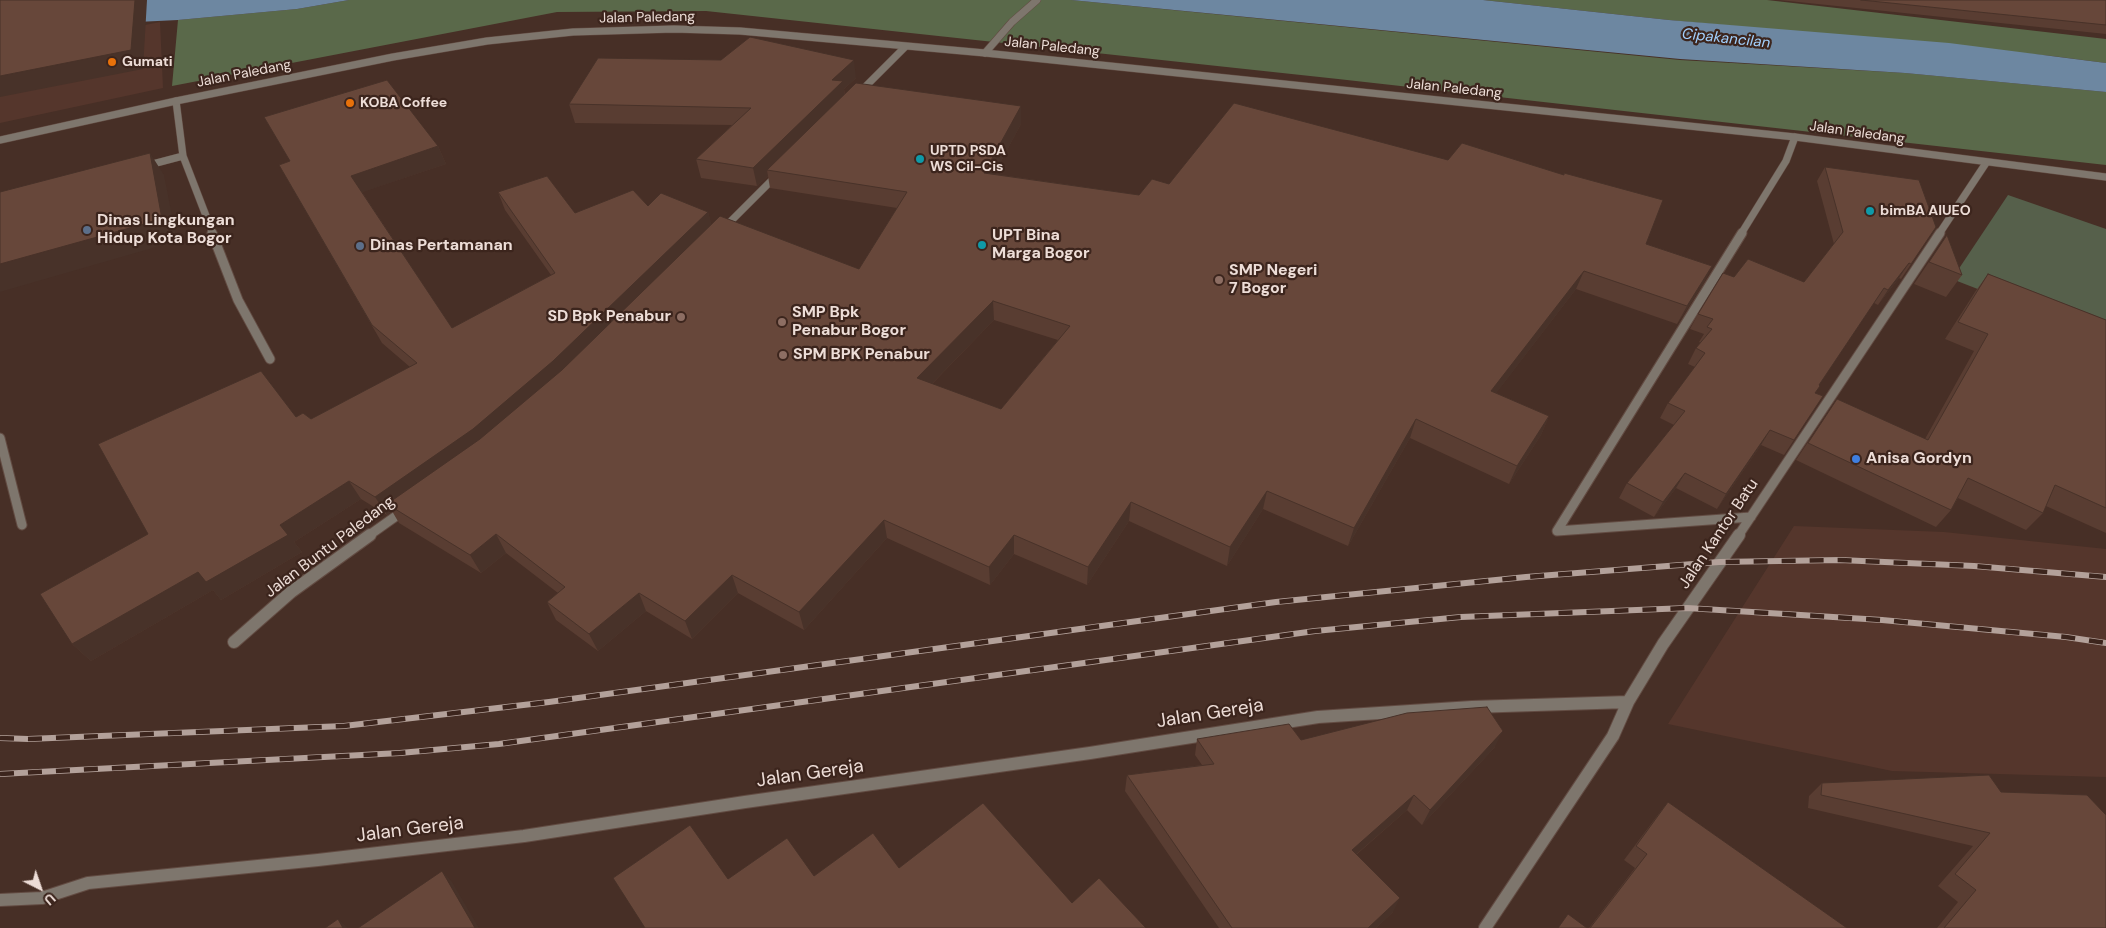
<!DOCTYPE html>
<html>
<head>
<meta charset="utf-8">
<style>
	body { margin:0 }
	#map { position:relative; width:2106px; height:928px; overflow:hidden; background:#472f26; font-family:"DM Sans",sans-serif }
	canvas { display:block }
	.north { position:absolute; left:15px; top:863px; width:50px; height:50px; -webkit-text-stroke:4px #3c251d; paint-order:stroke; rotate:139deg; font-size:14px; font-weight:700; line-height:20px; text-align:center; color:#edddd7 }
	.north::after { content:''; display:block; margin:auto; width:18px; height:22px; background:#edddd7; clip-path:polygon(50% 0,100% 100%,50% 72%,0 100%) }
</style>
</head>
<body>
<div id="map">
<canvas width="2106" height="928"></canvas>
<div class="north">U</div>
</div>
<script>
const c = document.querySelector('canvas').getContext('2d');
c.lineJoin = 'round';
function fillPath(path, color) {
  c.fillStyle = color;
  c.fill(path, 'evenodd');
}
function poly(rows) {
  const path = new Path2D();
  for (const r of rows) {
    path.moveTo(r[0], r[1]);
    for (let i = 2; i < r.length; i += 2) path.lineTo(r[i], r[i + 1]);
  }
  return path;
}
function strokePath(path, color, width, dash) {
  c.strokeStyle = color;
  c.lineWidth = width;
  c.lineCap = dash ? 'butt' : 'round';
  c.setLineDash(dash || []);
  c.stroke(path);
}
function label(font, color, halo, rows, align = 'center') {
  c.font = font + ' "DM Sans",sans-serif';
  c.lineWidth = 4.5;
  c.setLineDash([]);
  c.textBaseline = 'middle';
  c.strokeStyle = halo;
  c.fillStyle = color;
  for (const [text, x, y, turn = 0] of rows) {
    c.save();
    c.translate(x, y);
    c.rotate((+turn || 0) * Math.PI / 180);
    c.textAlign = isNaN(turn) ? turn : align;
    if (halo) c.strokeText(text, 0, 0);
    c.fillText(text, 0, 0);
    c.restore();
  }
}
fillPath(poly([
	[160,22,163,88,0,123,0,54],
	[1794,526,1944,532,2106,549,2106,777,1892,771,1668,724]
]), '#55362c');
fillPath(poly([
	[2008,195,2106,229,2106,339,1952,279]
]), '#56604b');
fillPath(poly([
	[349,0,1071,0,1680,60,1905,73,2106,92,2106,165,1338,79,706,11,557,12,172,86,178,20,297,9],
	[1483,0,1767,0,2106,39,2106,63,2052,56,1669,20]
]), '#5a694a');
fillPath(poly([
	[146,0,349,0,297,9,178,20,55,26],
	[1071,0,1483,0,1669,20,1949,43,2106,63,2106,92,1905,73,1680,59]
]), '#6d87a1');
const serviceFar1 = poly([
	[183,156,213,234],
	[145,166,183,156,176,101]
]);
const service = poly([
	[212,233,238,300,270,359],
	[0,438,22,525]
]);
const minorFar2 = poly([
	[985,53,1012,22,1037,0],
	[858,94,905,47],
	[724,228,779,173],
	[1741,234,1786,161,1795,137],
	[1939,234,1986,163]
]);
const minorFar1 = poly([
	[1557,531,1742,233],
	[1557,531,1751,517],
	[368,536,406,509],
	[1738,536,1940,233]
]);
const minor = poly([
	[234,642,291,592,370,535],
	[0,900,42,898,88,883,318,860,524,836,745,802,1090,753,1318,717,1472,707,1628,702],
	[1485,928,1613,736,1628,702,1663,644,1739,535]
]);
const tertiary = poly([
	[0,140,176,101,393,57,487,41,573,32,674,29,740,31,985,53,1795,137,2106,177]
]);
strokePath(serviceFar1, '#624b42', 8);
strokePath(service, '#624b42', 11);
strokePath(minorFar2, '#624b42', 8);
strokePath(minorFar1, '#624b42', 11);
strokePath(minor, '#624b42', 14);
strokePath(tertiary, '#624b42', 8);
strokePath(serviceFar1, '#7e766d', 7);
strokePath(service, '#7e766d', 9);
strokePath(minorFar2, '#7e766d', 7);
strokePath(minorFar1, '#7e766d', 9);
strokePath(minor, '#7e766d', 12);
strokePath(tertiary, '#7e766d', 7);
const rail = poly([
	[0,738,28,739,344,726,549,702,1276,602,1526,577,1719,562,1840,560,1974,566,2106,577],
	[0,774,400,753,499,744,1315,631,1461,617,1687,608,1882,620,2066,637,2106,643]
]);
strokePath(rail, '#b3a19a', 6);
strokePath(rail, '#3c251d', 4.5, [14]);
fillPath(poly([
	[1779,0,2106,0,2106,34],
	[856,78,844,89,845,95,1021,124,994,174,1139,195,1169,184,1646,244,1712,266,1703,284,1677,324,1576,289,1496,393,1549,416,1541,435,1509,484,1410,438,1348,546,1263,509,1227,566,1129,521,1087,585,1014,554,990,585,887,538,804,630,738,593,692,639,646,611,598,651,556,620,547,602,558,593,506,553,481,573,399,523,392,511,387,515,361,499,294,542,302,552,221,600,213,590,91,661,72,644,148,534,296,417,311,419,410,367,382,343,279,165,290,161,264,117,438,146,446,164,362,192,452,328,551,275,505,210,498,192,575,213,648,206,708,212,711,224,859,269,897,208,770,188,768,176,757,186,701,178,696,159,732,125,575,123,569,104],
	[994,320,1058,340,1001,409,932,384],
	[1825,167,1936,227,1901,279,1899,278,1878,305,1874,303,1819,385,1815,393,1823,396,1784,455,1761,445,1717,509,1676,488,1654,517,1619,498,1627,483,1674,425,1660,418,1668,403,1695,367,1688,364,1696,348,1701,343,1699,342,1704,334,1690,329,1698,314,1734,277,1804,282,1834,244,1817,181],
	[1947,235,1962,275,1946,297,1914,284],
	[1988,274,2106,320,2106,533,2046,506,2043,513,2026,530,1958,498,1951,510,1936,527,1796,460,1837,399,1925,439,1974,351,1945,339,1975,292],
	[1197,739,1301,740,1495,747,1422,825,1407,810,1356,855,1393,912,1376,928,1219,928,1125,791,1127,775,1202,765,1195,755],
	[1822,783,2001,792,2106,928,1937,928,1958,902,1938,886,1973,846,1808,808,1809,796],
	[1668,802,1847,928,1589,928,1635,868,1624,860,1657,816]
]), '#593d32');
fillPath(poly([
	[135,0,147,0,143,69,0,97,0,76],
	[854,60,856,78,844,89,845,99,767,170,768,176,757,186,753,168,832,80],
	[1021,106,1021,124,985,191,984,173],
	[438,146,446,164,360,193,351,176],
	[150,153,164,175,177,241,0,292,0,264],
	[708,212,713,229,482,447,387,504,392,511,387,515,375,497],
	[1909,263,1899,278,1878,305,1888,290],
	[1712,266,1703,284,1677,324,1687,306],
	[1584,271,1576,289,1484,409,1491,391],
	[993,301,994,320,919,397,917,378],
	[1549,416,1541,435,1509,484,1517,466],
	[1416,419,1410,438,1348,546,1354,528],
	[1770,430,1761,445,1717,509,1726,494],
	[1685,473,1676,488,1654,517,1663,502],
	[349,481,361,499,294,542,302,552,221,600,213,590,91,661,72,644,280,525],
	[1267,491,1263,509,1227,566,1230,547],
	[1131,502,1129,521,1087,585,1088,567],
	[884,520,887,538,804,630,799,612],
	[496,534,506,553,481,573,470,555],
	[1014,535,1014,554,990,585,989,567],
	[732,575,738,593,692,639,685,621],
	[639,593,646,611,598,651,589,634],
	[1503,731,1495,747,1422,825,1430,810],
	[1414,795,1407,810,1345,864,1352,850],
	[442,871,452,882,479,928,475,928],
	[1400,898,1393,912,1376,928,1368,928],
	[338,919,348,928,343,928]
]), '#483229');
const building = poly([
	[0,0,135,0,131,50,0,76,0,0],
	[1861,0,2106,0,2106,25,1861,0],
	[750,37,854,60,832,80,843,81,753,168,696,159,751,108,569,104,598,58,721,60,750,37],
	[387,80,438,146,351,176,452,328,555,273,498,192,547,176,575,213,633,190,648,206,661,193,708,212,553,361,473,429,375,497,349,481,280,525,288,535,206,582,198,572,72,644,40,594,148,534,98,444,261,371,296,417,303,413,311,419,417,363,372,325,279,165,290,161,264,117,387,80],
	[856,83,1021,106,984,173,1139,195,1152,179,1169,184,1234,103,1448,160,1462,143,1564,175,1564,173,1663,200,1646,244,1712,266,1687,306,1584,271,1491,391,1549,416,1517,466,1416,419,1354,528,1267,491,1230,547,1131,502,1088,567,1014,535,989,567,884,520,799,612,732,575,685,621,639,593,589,634,547,602,565,587,496,534,470,555,387,504,480,439,562,370,720,216,859,269,907,192,767,170,856,83],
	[993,301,1070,326,1001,409,917,378,993,301],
	[150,153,162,219,0,264,0,192,150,153],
	[1825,167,1919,180,1936,227,1911,264,1909,263,1888,290,1884,288,1819,385,1820,386,1815,393,1823,396,1794,440,1770,430,1726,494,1685,473,1663,502,1627,483,1685,411,1668,403,1705,353,1696,348,1712,329,1707,327,1713,319,1698,314,1723,273,1734,277,1748,259,1804,282,1843,232,1825,167],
	[1947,235,1962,275,1929,262,1947,235],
	[1988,274,2106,320,2106,508,2055,485,2043,513,1968,478,1951,510,1808,443,1837,399,1928,440,1988,334,1958,322,1988,274],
	[1487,707,1503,731,1430,810,1414,795,1352,850,1400,898,1368,928,1232,928,1127,775,1214,764,1197,739,1289,724,1301,740,1407,713,1487,707],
	[1989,775,2001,792,2087,795,2106,815,2106,928,1944,928,1976,890,1955,874,1990,833,1821,795,1822,783,1989,775],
	[1668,802,1847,928,1590,928,1647,854,1636,846,1668,802],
	[983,803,1072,903,1099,878,1146,928,645,928,613,878,690,825,728,879,787,838,814,876,873,833,899,868,983,803],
	[442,871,475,928,358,928,442,871],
	[1568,914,1587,928,1558,928,1568,914],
	[338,919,343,928,325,928,338,919]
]);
fillPath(building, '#67473a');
strokePath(building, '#483229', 1);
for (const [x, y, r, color] of [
	[112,62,5,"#e8710a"],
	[350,103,5,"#e8710a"],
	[920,159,5,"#0f9aa8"],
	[1870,211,5,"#0f9aa8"],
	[87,230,5,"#5c6f8a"],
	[982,245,5,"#0f9aa8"],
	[360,246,5,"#5c6f8a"],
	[1219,280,5,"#8d6e63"],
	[681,317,5,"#8d6e63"],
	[782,322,5,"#8d6e63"],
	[783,355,5,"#8d6e63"],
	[1856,459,5,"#3f7fe0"]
]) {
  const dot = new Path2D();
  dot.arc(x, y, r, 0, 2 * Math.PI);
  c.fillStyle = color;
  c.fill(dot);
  strokePath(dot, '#3c251d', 2);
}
label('14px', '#edddd7', '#3c251d', [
	["Jalan Paledang",647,18,-1],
	["Jalan Paledang",1052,47,6],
	["Jalan Paledang",244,74,-11],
	["Jalan Paledang",1454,89,6],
	["Jalan Paledang",1857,133,8]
]);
label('bold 14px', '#edddd7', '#3c251d', [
	["Gumati",122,62],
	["KOBA Coffee",360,103],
	["UPTD PSDA",930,151],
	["WS Cil-Cis",930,167],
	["bimBA AIUEO",1880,211]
], 'left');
label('italic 15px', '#a2d0fd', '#3c251d', [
	["Cipakancilan",1726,39,6]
]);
label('bold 16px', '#edddd7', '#3c251d', [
	["Dinas Lingkungan",97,221],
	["Hidup Kota Bogor",97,239],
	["UPT Bina",992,236],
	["Marga Bogor",992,254],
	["Dinas Pertamanan",370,246],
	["SMP Negeri",1229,271],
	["7 Bogor",1229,289],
	["SMP Bpk",792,313],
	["Penabur Bogor",792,331],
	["SD Bpk Penabur",671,317,"right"],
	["SPM BPK Penabur",793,355],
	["Anisa Gordyn",1866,459]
], 'left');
label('16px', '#edddd7', '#3c251d', [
	["Jalan Kantor Batu",1719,534,-56],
	["Jalan Buntu Paledang",330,547,-37]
]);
label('19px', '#edddd7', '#3c251d', [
	["Jalan Gereja",1210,714,-9],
	["Jalan Gereja",810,774,-8],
	["Jalan Gereja",410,830,-7]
]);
</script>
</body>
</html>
